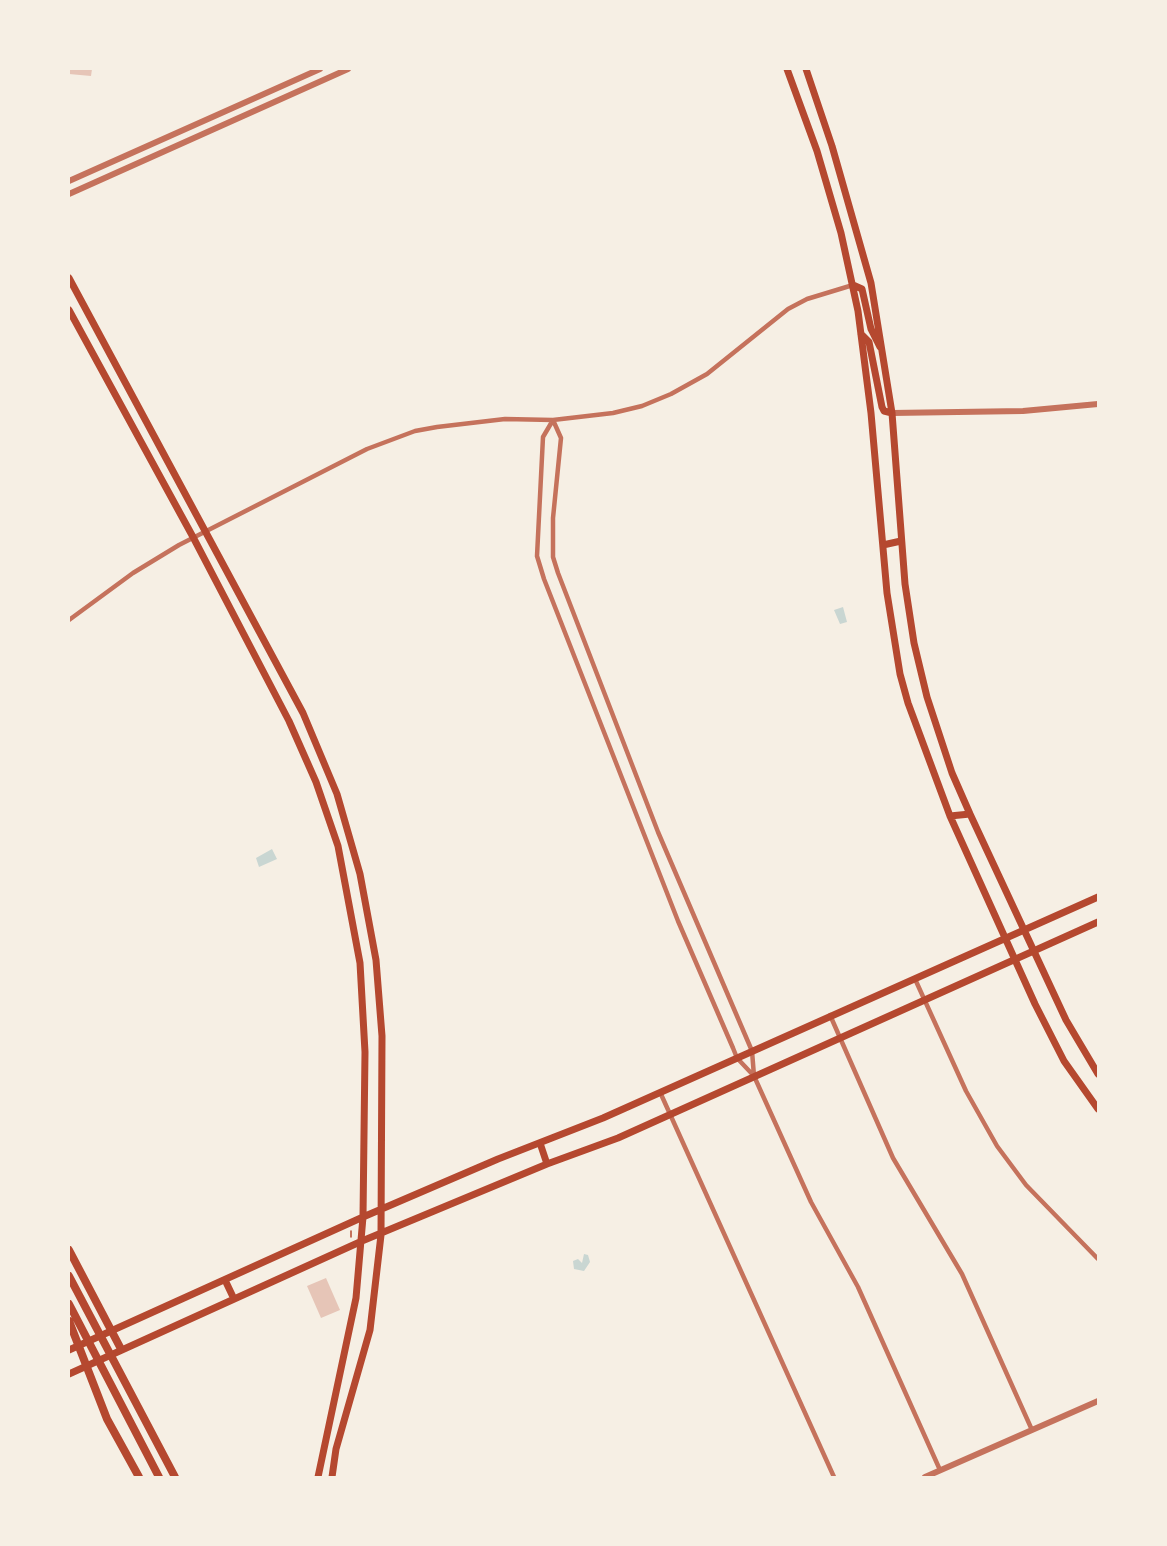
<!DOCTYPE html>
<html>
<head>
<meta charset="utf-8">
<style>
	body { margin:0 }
	#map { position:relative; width:1167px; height:1546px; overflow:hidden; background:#f6efe4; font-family:Jost,sans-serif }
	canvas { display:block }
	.frame { position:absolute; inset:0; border:70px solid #f6efe4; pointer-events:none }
</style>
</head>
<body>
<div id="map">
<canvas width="1167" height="1546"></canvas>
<div class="frame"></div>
</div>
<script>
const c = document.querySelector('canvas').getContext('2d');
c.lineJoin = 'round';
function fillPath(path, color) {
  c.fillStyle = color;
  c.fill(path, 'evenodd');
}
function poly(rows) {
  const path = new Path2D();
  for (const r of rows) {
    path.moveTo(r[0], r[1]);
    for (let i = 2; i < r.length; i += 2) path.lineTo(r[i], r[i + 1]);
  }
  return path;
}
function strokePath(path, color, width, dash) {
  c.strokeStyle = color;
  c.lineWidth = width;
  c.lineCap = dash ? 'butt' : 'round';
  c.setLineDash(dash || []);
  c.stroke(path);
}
fillPath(poly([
	[843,607,847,622,840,624,834,610],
	[272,849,277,859,259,867,256,858],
	[584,1254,588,1255,590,1262,584,1271,574,1269,573,1261,578,1259,582,1263]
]), '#c9d6d2');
fillPath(poly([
	[69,69,92,69,91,76,69,74],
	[326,1278,340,1310,321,1318,307,1286]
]), '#e6c5b7');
strokePath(poly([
	[351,1237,351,1231]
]), '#b5482f', 1.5);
strokePath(poly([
	[553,420,543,437,537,556,544,579,678,921,733,1048,737,1058,754,1076,811,1202,858,1287,940,1470],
	[553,420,561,438,553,518,553,557,558,573,658,832,752,1051,754,1076],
	[69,620,133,573,179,545,367,449,415,431,437,427,505,419,553,420,613,413,642,406,671,394,707,374,788,309,807,299,853,285],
	[915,979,966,1091,997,1146,1026,1185,1098,1259],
	[830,1015,893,1158,962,1274,1032,1430],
	[660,1092,834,1477]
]), '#c5725c', 4.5);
strokePath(poly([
	[69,181,320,69],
	[69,194,348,69],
	[892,413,1023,411,1098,404],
	[925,1477,1098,1401]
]), '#c5725c', 6);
strokePath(poly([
	[787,69,817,151,841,233,858,311,871,413,887,593,900,674,908,703,950,816,1035,1004,1064,1061,1098,1109],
	[806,69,832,146,871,283,892,413,905,584,914,643,927,697,952,773,970,814,1066,1020,1098,1074],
	[69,278,303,713,337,794,360,874,376,960,382,1036,381,1235,370,1330,336,1449,332,1477],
	[853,285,862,289,871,329,880,347],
	[69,310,193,537,289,721,316,782,338,846,360,963,365,1052,363,1217,356,1298,318,1477],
	[861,334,869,342,882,407,884,411,892,413],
	[883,545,901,541],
	[950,816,970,814],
	[540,1143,547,1164],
	[225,1280,234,1299],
	[69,1350,363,1217,498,1159,603,1118,1098,897],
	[69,1374,362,1241,547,1164,618,1138,1098,922]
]), '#b5482f', 7);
strokePath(poly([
	[69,1250,121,1349],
	[69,1276,175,1477],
	[69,1304,159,1477],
	[69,1321,107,1419,139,1477]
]), '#b5482f', 8);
</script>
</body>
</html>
